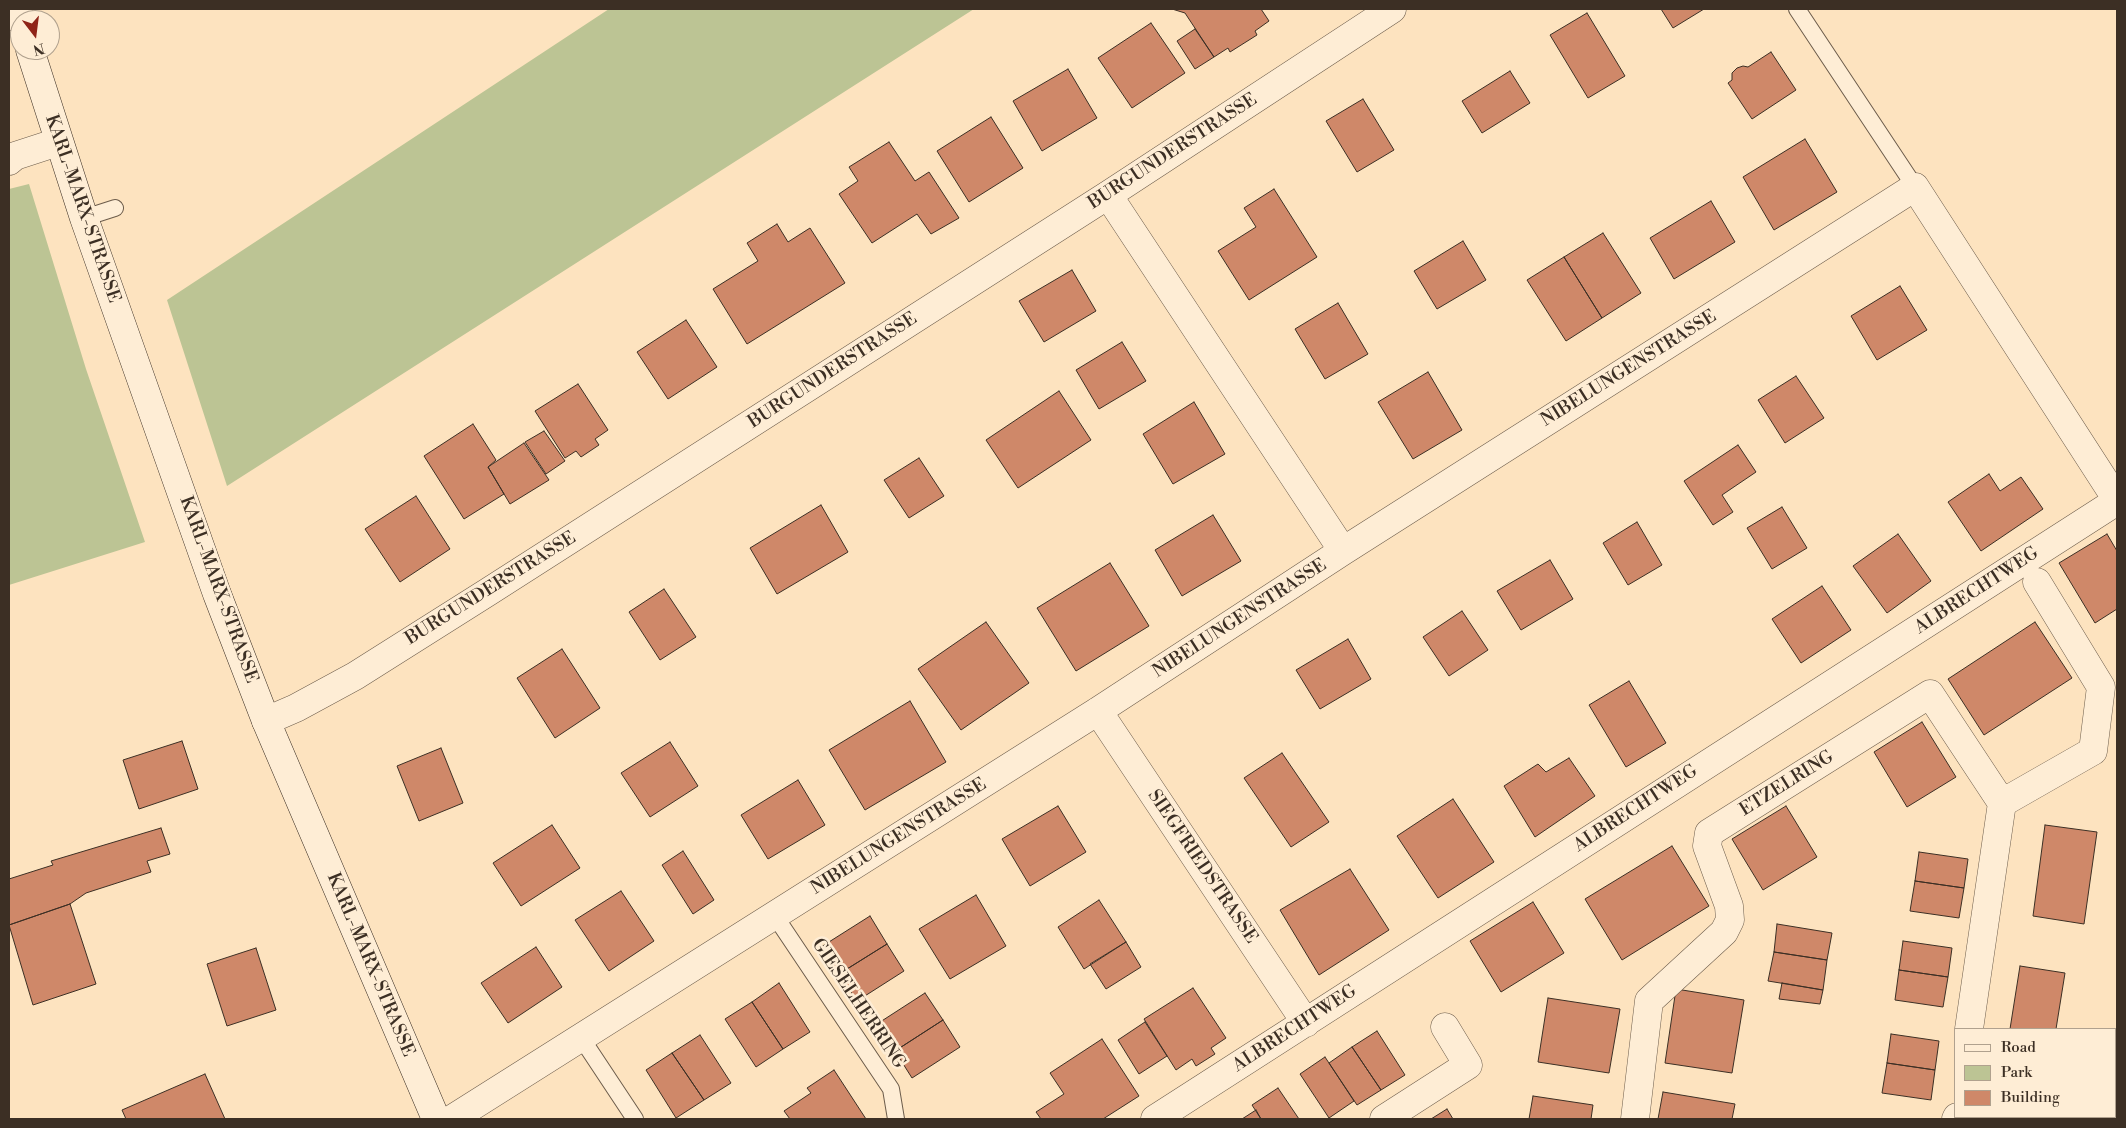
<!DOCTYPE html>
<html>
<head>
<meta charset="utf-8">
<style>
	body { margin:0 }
	#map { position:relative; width:2126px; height:1128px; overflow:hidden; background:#fde3bf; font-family:"Libre Bodoni",serif }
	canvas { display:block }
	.frame { position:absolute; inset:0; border:10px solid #3c2f24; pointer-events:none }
	.legend { position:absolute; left:1954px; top:1028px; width:162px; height:90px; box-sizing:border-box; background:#feedd5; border:1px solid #b0a18e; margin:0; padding:6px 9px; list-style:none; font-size:15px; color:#3c2f24 }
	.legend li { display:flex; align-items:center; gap:10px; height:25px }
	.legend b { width:25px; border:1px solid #b0a18e }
	.north { position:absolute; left:10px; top:10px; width:50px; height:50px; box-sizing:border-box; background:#feedd5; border:1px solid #b0a18e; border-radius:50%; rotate:165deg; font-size:14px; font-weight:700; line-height:20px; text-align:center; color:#3c2f24 }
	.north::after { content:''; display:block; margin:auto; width:18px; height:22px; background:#8f2418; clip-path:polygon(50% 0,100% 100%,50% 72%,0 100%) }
</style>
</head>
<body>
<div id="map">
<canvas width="2126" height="1128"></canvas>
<div class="frame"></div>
<ul class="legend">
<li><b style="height:6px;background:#feedd5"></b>Road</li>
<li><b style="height:14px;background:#bcc494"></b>Park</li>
<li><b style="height:14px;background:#cf8869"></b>Building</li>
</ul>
<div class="north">N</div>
</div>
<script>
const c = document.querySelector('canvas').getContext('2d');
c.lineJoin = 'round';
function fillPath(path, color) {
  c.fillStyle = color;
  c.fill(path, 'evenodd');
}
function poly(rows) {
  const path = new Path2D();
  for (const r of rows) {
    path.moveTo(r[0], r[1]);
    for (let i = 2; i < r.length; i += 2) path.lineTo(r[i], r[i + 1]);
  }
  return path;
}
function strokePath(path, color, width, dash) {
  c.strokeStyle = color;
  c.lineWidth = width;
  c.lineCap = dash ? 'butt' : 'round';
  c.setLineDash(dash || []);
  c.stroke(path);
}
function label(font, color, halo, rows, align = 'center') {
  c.font = font + ' "Libre Bodoni",serif';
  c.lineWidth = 5;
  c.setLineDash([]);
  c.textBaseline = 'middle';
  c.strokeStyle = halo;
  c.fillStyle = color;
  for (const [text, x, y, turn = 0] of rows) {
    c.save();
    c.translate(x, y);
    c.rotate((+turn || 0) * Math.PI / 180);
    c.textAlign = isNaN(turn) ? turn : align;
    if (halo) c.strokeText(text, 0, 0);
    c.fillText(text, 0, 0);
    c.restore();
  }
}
fillPath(poly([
	[609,9,974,9,227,486,167,300],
	[29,184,86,369,145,542,9,585,9,189]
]), '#bcc494');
const building = poly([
	[1172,9,1261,9,1269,21,1255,31,1257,35,1230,52,1228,48,1214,57,1185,13,1172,9],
	[1661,9,1704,9,1673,28,1661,9],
	[1587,13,1625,76,1588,98,1550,35,1587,13],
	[1151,23,1185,73,1132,108,1098,58,1151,23],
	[1195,29,1214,57,1195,69,1177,41,1195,29],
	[1771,52,1796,90,1752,119,1728,83,1732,80,1732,73,1737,68,1743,66,1748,67,1771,52],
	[1068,69,1097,118,1042,151,1013,101,1068,69],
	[1510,71,1530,103,1482,133,1462,101,1510,71],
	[1363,99,1394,150,1357,172,1326,121,1363,99],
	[991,117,1023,168,969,202,937,151,991,117],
	[1805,139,1837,192,1774,230,1743,177,1805,139],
	[889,142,915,181,929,172,959,218,931,234,917,214,872,243,839,194,858,181,849,167,889,142],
	[1274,189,1317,257,1249,300,1218,251,1256,227,1244,208,1274,189],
	[1711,201,1735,242,1674,279,1650,238,1711,201],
	[777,224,788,242,810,228,845,283,747,344,713,289,758,261,747,243,777,224],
	[1603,233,1641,293,1602,318,1564,257,1603,233],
	[1463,241,1486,280,1437,309,1414,271,1463,241],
	[1564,257,1602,318,1566,341,1527,280,1564,257],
	[1072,270,1096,311,1044,342,1019,301,1072,270],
	[1900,286,1927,330,1877,360,1851,316,1900,286],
	[1338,303,1368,354,1325,379,1295,329,1338,303],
	[686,320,717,367,668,399,637,352,686,320],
	[1122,342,1146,381,1099,409,1076,370,1122,342],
	[1428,372,1462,430,1413,459,1378,402,1428,372],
	[1796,376,1824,418,1785,443,1758,400,1796,376],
	[578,384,608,430,595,439,599,445,581,457,576,451,565,458,535,411,578,384],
	[1059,391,1091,440,1018,488,986,440,1059,391],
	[1194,402,1225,454,1173,484,1143,434,1194,402],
	[473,424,496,460,488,467,504,494,464,519,424,456,473,424],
	[544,431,565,461,546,474,525,442,544,431],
	[524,443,549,480,510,504,488,467,524,443],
	[1738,445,1756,472,1722,495,1733,512,1713,525,1684,481,1738,445],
	[919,458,944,496,909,518,884,480,919,458],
	[1989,474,2000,491,2021,477,2043,509,1981,551,1948,502,1989,474],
	[416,496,450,549,400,582,365,529,416,496],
	[821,505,848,552,777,594,750,548,821,505],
	[1782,507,1807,548,1772,569,1747,528,1782,507],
	[1213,515,1241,561,1182,596,1155,550,1213,515],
	[1637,522,1662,565,1628,585,1603,543,1637,522],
	[1898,534,1931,581,1887,613,1853,566,1898,534],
	[2107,534,2117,551,2117,609,2095,623,2059,563,2107,534],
	[1550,560,1573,599,1521,630,1497,591,1550,560],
	[1110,563,1149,626,1076,671,1037,608,1110,563],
	[1822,586,1851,630,1801,663,1772,619,1822,586],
	[664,589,696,637,660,660,629,612,664,589],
	[1462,611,1488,650,1449,676,1423,637,1462,611],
	[986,622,1029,683,961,730,918,669,986,622],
	[2035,622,2072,678,1984,735,1948,679,2035,622],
	[1348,639,1371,679,1320,709,1296,670,1348,639],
	[562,649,600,708,555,738,517,678,562,649],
	[1629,681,1666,743,1626,767,1589,705,1629,681],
	[910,701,946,762,865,810,829,750,910,701],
	[1922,722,1956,777,1907,807,1874,752,1922,722],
	[182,741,198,789,139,809,123,760,182,741],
	[670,742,698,786,650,817,621,773,670,742],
	[441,748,463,803,419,821,397,766,441,748],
	[1282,753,1329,822,1291,847,1244,778,1282,753],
	[1569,758,1595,796,1535,837,1504,786,1538,764,1546,772,1569,758],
	[798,780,825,825,768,859,741,815,798,780],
	[1453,799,1494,862,1438,898,1397,836,1453,799],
	[1058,806,1086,852,1030,886,1002,839,1058,806],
	[1786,806,1817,857,1763,890,1732,839,1786,806],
	[552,825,580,868,521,906,493,863,552,825],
	[2045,825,2097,832,2084,924,2033,916,2045,825],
	[161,828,170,854,147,861,151,872,86,893,70,904,9,925,9,879,53,865,51,861,161,828],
	[1672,846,1709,906,1622,960,1585,899,1672,846],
	[683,851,714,900,693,914,662,865,683,851],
	[1919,852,1968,859,1964,888,1915,881,1919,852],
	[1350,869,1389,930,1319,975,1280,910,1350,869],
	[1915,881,1964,888,1959,918,1910,911,1915,881],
	[621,891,654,941,609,971,575,920,621,891],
	[976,895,1006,946,950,979,919,929,976,895],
	[1099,900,1126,942,1084,969,1058,927,1099,900],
	[1533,902,1564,953,1501,992,1470,941,1533,902],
	[70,904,96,984,33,1005,9,925,70,904],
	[870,916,887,944,839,974,821,947,870,916],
	[1777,924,1832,933,1827,960,1774,952,1777,924],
	[1903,941,1952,948,1948,977,1899,970,1903,941],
	[1126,942,1141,967,1106,989,1090,964,1126,942],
	[887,944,904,971,857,1001,839,974,887,944],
	[536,947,562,987,508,1023,481,983,536,947],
	[256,948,276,1010,227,1026,207,964,256,948],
	[1774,952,1827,960,1823,990,1768,981,1774,952],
	[2020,966,2065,973,2056,1029,2010,1029,2020,966],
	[1899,970,1948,977,1943,1007,1895,1000,1899,970],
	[779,983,810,1032,783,1049,752,1002,779,983],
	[1782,983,1823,990,1820,1004,1779,999,1782,983],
	[1193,988,1226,1038,1211,1048,1215,1054,1196,1066,1192,1059,1176,1070,1144,1019,1193,988],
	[1676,989,1744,1000,1732,1073,1665,1063,1676,989],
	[925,993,943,1020,895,1051,877,1024,925,993],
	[1548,998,1620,1009,1609,1073,1538,1062,1548,998],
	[752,1002,783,1049,756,1067,725,1019,752,1002],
	[943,1020,960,1047,912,1078,895,1051,943,1020],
	[1145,1022,1167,1056,1139,1074,1118,1040,1145,1022],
	[1377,1031,1405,1075,1381,1090,1352,1047,1377,1031],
	[1891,1034,1939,1041,1935,1070,1887,1063,1891,1034],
	[700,1035,731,1083,704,1100,672,1053,700,1035],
	[1102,1039,1139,1096,1103,1119,1041,1119,1036,1112,1064,1094,1050,1073,1102,1039],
	[1352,1047,1381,1090,1357,1105,1329,1063,1352,1047],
	[672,1053,704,1100,676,1118,646,1070,672,1053],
	[1325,1057,1354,1101,1329,1118,1300,1074,1325,1057],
	[1887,1063,1935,1070,1931,1100,1882,1093,1887,1063],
	[834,1070,866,1119,790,1119,784,1111,811,1093,807,1088,834,1070],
	[205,1074,225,1119,126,1119,122,1110,205,1074],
	[1278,1088,1299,1119,1261,1119,1252,1105,1278,1088],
	[1663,1092,1735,1104,1732,1119,1658,1119,1663,1092],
	[1533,1096,1593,1105,1591,1119,1529,1119,1533,1096],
	[1447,1109,1453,1119,1431,1119,1447,1109],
	[1256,1110,1261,1119,1242,1119,1256,1110],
	[1993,1117,2045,1117,2045,1119,1993,1119,1993,1117]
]);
fillPath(building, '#cf8869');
strokePath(building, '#3c2f24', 1);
const service = poly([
	[1797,9,1915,187],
	[84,218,115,208],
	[775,916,891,1089,896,1119],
	[582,1039,635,1119]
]);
const minor = poly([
	[9,161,15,156,58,142],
	[1108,195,1343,551],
	[1098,711,1306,1023],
	[266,721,296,708,355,676,488,592,1108,195,1392,9],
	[2002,803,2093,751,2101,687,2037,582],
	[452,1119,1098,711,1343,551,1915,187,2117,500],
	[1155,1119,2117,501],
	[1384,1119,1468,1065,1445,1027],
	[1635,1119,1649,1001,1724,932,1730,920,1729,906,1707,846,1709,833,1930,694,2002,803,1969,1029],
	[1956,1119,1957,1117]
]);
const secondary = poly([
	[17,9,20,20],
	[30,50,84,218,217,594,266,721,436,1119]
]);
strokePath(service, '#6c5c4b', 18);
strokePath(minor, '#6c5c4b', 29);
strokePath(secondary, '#3c2f24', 29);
strokePath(service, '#feedd5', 16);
strokePath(minor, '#feedd5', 28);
strokePath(secondary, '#feedd5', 28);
label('18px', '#3c2f24', '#feedd5', [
	["BURGUNDERSTRASSE",1173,152,-33],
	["KARL-MARX-STRASSE",82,209,71],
	["NIBELUNGENSTRASSE",1629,369,-32],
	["BURGUNDERSTRASSE",833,371,-33],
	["BURGUNDERSTRASSE",491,589,-32],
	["KARL-MARX-STRASSE",218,590,70],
	["ALBRECHTWEG",1977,591,-33],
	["NIBELUNGENSTRASSE",1240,619,-33],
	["ETZELRING",1787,784,-32],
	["ALBRECHTWEG",1636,809,-33],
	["NIBELUNGENSTRASSE",899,837,-32],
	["SIEGFRIEDSTRASSE",1202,867,56],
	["KARL-MARX-STRASSE",370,965,67],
	["GIESELHERRING",858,1004,56],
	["ALBRECHTWEG",1295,1029,-33]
]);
</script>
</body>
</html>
